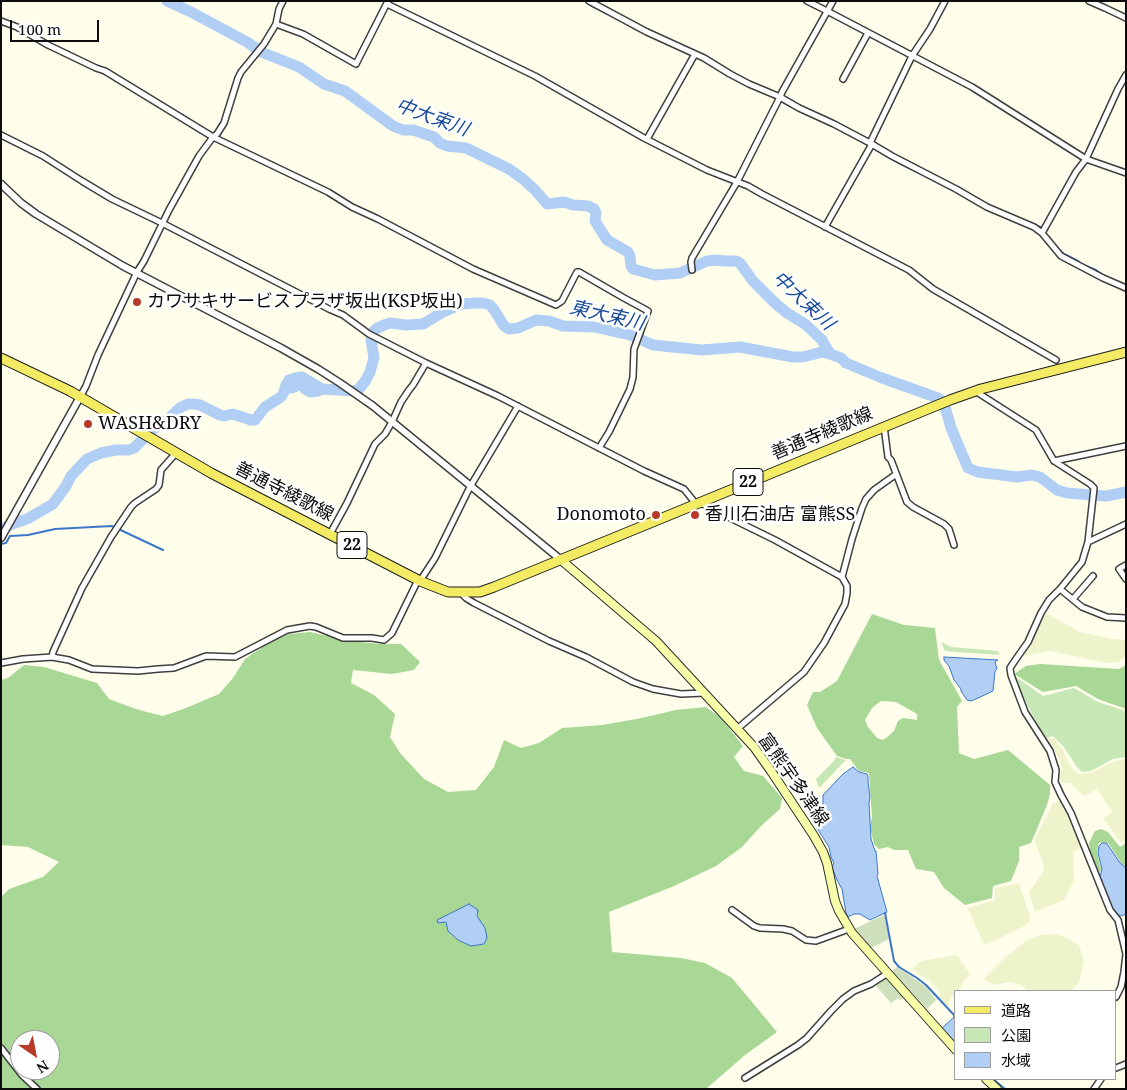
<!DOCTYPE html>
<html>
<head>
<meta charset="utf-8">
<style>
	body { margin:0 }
	#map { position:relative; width:1127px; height:1090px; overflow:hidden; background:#fefeeb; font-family:"Noto Serif","Noto Sans JP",serif }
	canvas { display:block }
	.frame { position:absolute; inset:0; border:2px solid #0c0c0c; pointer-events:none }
	.legend { position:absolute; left:954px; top:990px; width:162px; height:90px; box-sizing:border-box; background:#fff; border:1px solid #9e9e9e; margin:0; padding:6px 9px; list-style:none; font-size:15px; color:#0c0c0c }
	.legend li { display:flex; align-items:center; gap:10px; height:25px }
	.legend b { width:25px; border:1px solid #9e9e9e }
	.north { position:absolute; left:10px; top:1030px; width:50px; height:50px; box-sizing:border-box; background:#fff; border:1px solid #9e9e9e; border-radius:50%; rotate:147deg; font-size:14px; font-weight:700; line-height:20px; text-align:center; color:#0c0c0c }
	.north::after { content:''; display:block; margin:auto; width:18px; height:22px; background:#b73b28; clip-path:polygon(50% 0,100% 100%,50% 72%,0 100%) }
	.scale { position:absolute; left:10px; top:20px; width:89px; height:22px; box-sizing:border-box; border:2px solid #0c0c0c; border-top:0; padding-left:6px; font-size:15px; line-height:18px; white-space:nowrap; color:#0c0c0c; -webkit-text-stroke:4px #fff; paint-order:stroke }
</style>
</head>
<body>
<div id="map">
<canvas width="1127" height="1090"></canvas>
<div class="frame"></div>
<ul class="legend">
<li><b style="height:6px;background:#f4eb65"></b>道路</li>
<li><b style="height:14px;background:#c7e7b6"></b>公園</li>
<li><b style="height:14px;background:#b1cff4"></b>水域</li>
</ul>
<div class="north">N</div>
<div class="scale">100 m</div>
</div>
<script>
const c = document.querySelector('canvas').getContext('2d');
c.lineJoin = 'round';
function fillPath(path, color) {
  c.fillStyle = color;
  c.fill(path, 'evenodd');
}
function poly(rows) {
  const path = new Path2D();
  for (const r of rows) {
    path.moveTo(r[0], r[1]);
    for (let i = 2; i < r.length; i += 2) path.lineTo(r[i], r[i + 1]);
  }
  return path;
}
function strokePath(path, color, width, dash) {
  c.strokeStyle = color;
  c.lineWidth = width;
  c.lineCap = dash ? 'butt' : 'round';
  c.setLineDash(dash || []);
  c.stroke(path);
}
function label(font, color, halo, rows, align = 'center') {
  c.font = font + ' "Noto Serif","Noto Sans JP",serif';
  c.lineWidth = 5;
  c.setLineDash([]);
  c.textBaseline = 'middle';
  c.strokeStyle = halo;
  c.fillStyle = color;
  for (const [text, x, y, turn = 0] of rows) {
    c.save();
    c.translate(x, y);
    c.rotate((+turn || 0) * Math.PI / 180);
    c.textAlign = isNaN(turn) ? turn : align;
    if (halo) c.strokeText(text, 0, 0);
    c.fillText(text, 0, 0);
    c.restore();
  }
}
fillPath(poly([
	[1046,613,1080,632,1112,639,1126,640,1126,657,1118,662,1107,663,1050,651,1023,656],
	[1054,738,1062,748,1069,764,1078,774,1091,773,1114,761,1126,759,1126,840,1121,843,1104,819,1112,811,1097,789,1084,796,1070,783,1061,783,1059,774,1062,768,1059,758,1048,739],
	[1061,801,1077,835,1081,848,1073,852,1074,880,1064,900,1035,912,1029,892,1044,871,1042,859,1034,840,1053,803],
	[1019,883,1030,917,1029,922,1026,925,987,944,983,943,968,908,995,900,995,888],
	[1058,934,1079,945,1084,961,1079,983,1071,991,1028,991,1021,985,1011,982,994,985,984,979,1008,955,1027,940,1041,935],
	[957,955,970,974,962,984,960,991,956,991,956,998,951,997,947,1006,939,998,940,992,931,982,912,969,921,961]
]), '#eff3cc');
fillPath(poly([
	[941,642,951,647,998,651,1000,655,945,651],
	[1016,677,1043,696,1074,688,1098,702,1126,711,1126,757,1113,759,1091,771,1082,772,1077,767,1063,746,1053,736,1047,738,1039,727,1021,693],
	[836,757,846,760,819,788,816,779,834,761]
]), '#c7e7b6');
fillPath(poly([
	[872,614,904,625,935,628,939,660,962,701,957,707,959,753,974,759,1008,750,1050,785,1050,794,1047,805,1031,843,1019,847,1019,861,1011,881,993,886,992,898,965,905,944,888,934,872,916,869,908,850,894,850,888,847,879,849,874,844,870,827,872,817,869,773,859,771,850,759,846,759,837,756,817,728,807,705,813,692,820,692,837,681],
	[881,701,896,702,917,714,917,720,903,718,898,721,894,731,886,738,882,740,877,738,868,727,865,720,872,708],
	[310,632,349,641,382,644,401,644,420,662,414,670,392,674,353,670,351,683,374,695,395,714,390,737,400,753,424,779,448,792,476,790,494,767,504,740,521,748,539,743,562,728,602,725,637,719,676,710,706,707,720,717,743,746,734,757,744,771,763,776,782,798,780,809,762,825,742,847,716,866,674,886,609,912,612,952,681,958,705,963,732,978,777,1032,745,1055,706,1089,1,1089,1,897,9,889,43,877,59,862,28,847,1,845,1,680,8,678,24,665,44,667,97,683,109,699,139,710,163,716,186,708,219,694,233,678,245,659,280,635],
	[20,1040,50,1040,50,1070,20,1070],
	[1040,664,1119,669,1126,665,1126,709,1098,699,1076,686,1043,692,1014,674,1026,666],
	[1101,829,1108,832,1120,847,1126,843,1126,867,1121,863,1109,844,1102,842,1099,843,1098,846,1097,852,1101,869,1099,875,1090,853,1089,843,1095,831]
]), '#a8d796');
fillPath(poly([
	[884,915,889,939,871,948,854,929],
	[897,967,915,979,926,987,936,1000,927,1009,892,971],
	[887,978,903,997,900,1000,898,998,891,1003,876,986]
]), '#cedfbe');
const water = poly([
	[944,657,998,660,995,662,997,669,995,671,993,691,976,699,971,701,967,700,961,691,961,689,954,680,949,666,944,660,944,657],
	[853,767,859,772,867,774,868,776,868,781,870,797,869,803,871,839,875,851,876,851,878,874,877,876,887,912,870,920,860,914,854,914,848,917,846,913,842,889,837,880,832,867,834,863,831,857,829,847,817,828,819,817,823,813,823,795,843,774,853,767],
	[1102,843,1105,843,1108,845,1120,863,1126,868,1126,914,1121,916,1114,913,1100,877,1102,869,1098,853,1099,846,1102,843],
	[469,904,478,910,477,916,485,928,487,938,484,944,471,946,458,940,448,931,446,922,438,923,437,920,469,904],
	[954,1017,956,1017,956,1044,941,1029,954,1017]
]);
fillPath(water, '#b1cff4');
strokePath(water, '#3a77c9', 1);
strokePath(poly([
	[590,5,610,15],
	[632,27,647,35,650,36],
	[681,50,693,56],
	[779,100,790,106],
	[831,125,868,145,893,160,917,172,918,172],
	[1031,223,1040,227,1042,229],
	[1059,250,1064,254,1078,261,1081,264,1096,270,1106,277,1126,285],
	[1,544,6,543,10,536,28,535,55,529,112,526,163,550],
	[885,913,894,961,899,967,917,978,926,985,954,1015,955,1019],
	[993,1079,1005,1089]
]), '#3a77c9', 2);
strokePath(poly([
	[167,1,191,12,247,42,261,52,299,67,324,84,345,91,393,126,403,130,413,130,434,137,440,143,447,146,466,148,509,169,523,179,535,190,547,204,564,202,573,205,588,206,594,209,596,213,595,221,607,240,628,252,630,256,631,266,633,269,655,275,680,273,707,261,716,260,725,261,736,261,740,263,753,281,775,303,787,313,805,324,822,340,830,354],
	[292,388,301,384,304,386,305,389,311,392,318,391,322,389],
	[1,529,15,523,27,519,53,504,66,486,71,476,87,459,101,453,116,450,129,450,134,448,152,430,168,419,181,407,188,404,194,404,200,405,220,415,224,416,233,414,251,420,255,420,265,407,281,397,284,392,286,385,289,380,295,378,302,377,322,389,355,391,359,389,366,380,370,372,374,358,371,340,373,332,376,329,384,325,390,323,406,325,423,324,443,312,462,304,475,303,483,303,490,305,495,311,504,326,509,329,518,328,536,320,549,321,563,326,594,327,630,335,653,345,702,350,740,347,793,357,803,357,822,352,830,354,841,358,846,363,882,378,938,398,944,403,951,428,968,468,978,472,1017,477,1032,475,1040,477,1057,490,1067,493,1106,496,1126,492]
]), '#b1cff4', 11);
const minor = poly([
	[589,1,647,32,704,58,730,74,749,84,780,97,782,92,833,1],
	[807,1,827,11,972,87,1086,159,1126,173],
	[1089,1,1105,8,1126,18],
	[387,4,535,76,644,138,707,170,748,186,762,194,909,270,933,289,1056,360],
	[1,21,17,27,48,45,96,68,105,71,213,137,328,192,352,207,378,219,473,269,556,305,562,301,577,272,579,272,624,298,648,311,634,349,633,377,630,389,609,432,599,448],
	[276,24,303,34,356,64,388,1],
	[843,79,868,33],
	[1,135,43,156,82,181,112,199,162,223,329,309,343,315,369,334,426,363,498,396,644,471,684,489,696,504],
	[647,139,695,54],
	[870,143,912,56,930,29,945,1],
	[825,227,872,144],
	[1042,233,1076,172,1086,159,1118,89,1126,75],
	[692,270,691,262,692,258,737,182,780,97,799,108,834,124,870,143,892,156,956,189,987,207,1034,227,1042,233,1061,256,1103,278,1126,288],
	[975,391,1036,430,1054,461,1090,484,1094,488,1088,542,1082,562,1060,589,1049,600,1041,613,1028,642,1016,659,1010,668,1011,675,1025,712,1050,751,1056,770,1055,782,1061,795,1071,813,1110,910,1118,920,1126,954,1124,972,1121,987,1116,997],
	[80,397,86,386,98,355,137,272,144,261,169,210,199,156,213,137,217,134,224,123,238,78,241,72,264,44,276,24,279,9,283,1],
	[884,426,888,457,891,460,907,502,913,507,944,524,949,529,954,545],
	[1054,461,1126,446],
	[701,503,722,514,775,540,842,577,847,586,847,593,845,604,824,643,804,672,737,729],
	[330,534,347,503,375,444,385,434,392,422,401,402,409,390,413,385,426,363],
	[1088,542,1126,524],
	[1126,565,1119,569,1126,579],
	[842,577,852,539,862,508,866,499,874,490,895,475],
	[420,581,435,558,470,487,518,406],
	[1060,589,1082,607,1107,617,1126,618],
	[461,593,466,598,474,603,549,641,586,657,633,682,653,689,681,694,704,693],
	[1073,599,1093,576],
	[52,657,53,652,82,588,111,537,131,507,135,503,156,489,159,485,161,470,176,453],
	[1,663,23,659,52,657,69,660,92,669,138,671,158,669,174,668,206,656,235,657,287,630,310,626,316,627,343,638,372,638,384,640,392,633,418,580],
	[732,910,754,926,760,928,783,929,792,931,806,940,816,941,849,929],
	[1,1048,22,1075,37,1089],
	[1116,1068,1126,1064],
	[745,1078,798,1045,807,1038,831,1011,843,999,854,991,871,984,888,973],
	[1094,1089,1101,1079]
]);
const tertiary = poly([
	[1,184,21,203,36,214,123,266,281,348,318,369,340,383,373,406,560,559],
	[1,538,80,397]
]);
const secondary = poly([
	[560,559,656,641,754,747,771,771,814,836,823,852,827,863,835,901,839,911,852,933,956,1050],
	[986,1079,997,1089]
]);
const primary = poly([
	[1,358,70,391,211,473,420,581,448,592,480,592,494,587,950,400,981,389,1126,352]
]);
strokePath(minor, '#3f3f3f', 8);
strokePath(tertiary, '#3f3f3f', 9);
strokePath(secondary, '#2e2e2e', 10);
strokePath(primary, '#1d1d1d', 11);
strokePath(minor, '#fff', 5);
strokePath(tertiary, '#fff', 6);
strokePath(secondary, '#f7fda8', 8);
strokePath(primary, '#f4eb65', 9);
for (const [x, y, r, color] of [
	[137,302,5,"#b73b28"],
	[88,424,5,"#b73b28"],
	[656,515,5,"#b73b28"],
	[695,515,5,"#b73b28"]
]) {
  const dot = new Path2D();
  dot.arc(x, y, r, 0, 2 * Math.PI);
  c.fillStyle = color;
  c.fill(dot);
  strokePath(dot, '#fff', 2);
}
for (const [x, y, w] of [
	[748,482,30],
	[352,545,30]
]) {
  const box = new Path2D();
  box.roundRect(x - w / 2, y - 13.5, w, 27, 4);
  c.fillStyle = '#fff';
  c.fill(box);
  strokePath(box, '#0c0c0c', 1);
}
label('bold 16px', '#0c0c0c', null, [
	["22",748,482],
	["22",352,545]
]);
label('18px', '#0c0c0c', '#fff', [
	["カワサキサービスプラザ坂出(KSP坂出)",147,302],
	["WASH&DRY",98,424],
	["Donomoto",646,515,"right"],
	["香川石油店 富熊SS",705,515]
], 'left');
label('18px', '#0c0c0c', '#fff', [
	["善通寺綾歌線",822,434,-23],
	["善通寺綾歌線",284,492,27],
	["富熊宇多津線",793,780,55]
]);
label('italic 19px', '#194b99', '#fff', [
	["中大束川",432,118,20],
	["中大束川",803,301,43],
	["東大束川",607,316,13]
]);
</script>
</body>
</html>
